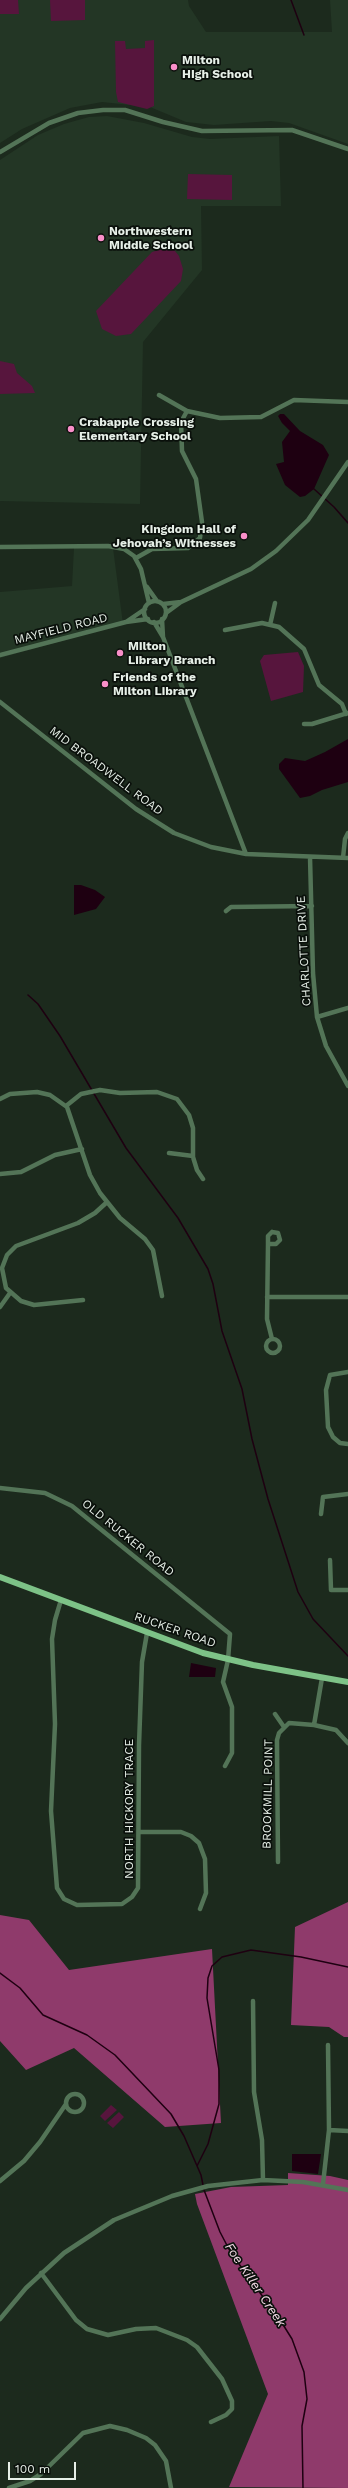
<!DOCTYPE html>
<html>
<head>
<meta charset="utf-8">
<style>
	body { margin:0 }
	#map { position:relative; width:348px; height:2488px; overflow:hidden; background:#1c2a1d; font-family:"Work Sans",sans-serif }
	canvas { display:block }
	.scale { position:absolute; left:8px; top:2462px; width:68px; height:18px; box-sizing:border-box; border:2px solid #e6efe7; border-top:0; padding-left:5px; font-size:12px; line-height:14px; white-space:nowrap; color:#e6efe7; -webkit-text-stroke:3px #0a100b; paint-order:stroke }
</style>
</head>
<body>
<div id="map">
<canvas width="348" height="2488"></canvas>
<div class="scale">100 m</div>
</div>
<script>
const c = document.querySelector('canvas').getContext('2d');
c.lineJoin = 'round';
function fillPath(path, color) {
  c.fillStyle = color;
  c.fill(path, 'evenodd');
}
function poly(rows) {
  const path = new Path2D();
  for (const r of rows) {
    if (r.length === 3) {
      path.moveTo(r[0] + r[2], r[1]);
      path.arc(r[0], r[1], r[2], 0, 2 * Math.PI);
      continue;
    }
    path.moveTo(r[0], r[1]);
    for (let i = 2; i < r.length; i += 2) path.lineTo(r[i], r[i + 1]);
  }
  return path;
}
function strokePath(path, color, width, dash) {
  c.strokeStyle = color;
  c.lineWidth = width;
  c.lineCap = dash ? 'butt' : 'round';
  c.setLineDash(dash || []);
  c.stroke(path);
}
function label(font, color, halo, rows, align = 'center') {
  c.font = font + ' "Work Sans",sans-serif';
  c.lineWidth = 3.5;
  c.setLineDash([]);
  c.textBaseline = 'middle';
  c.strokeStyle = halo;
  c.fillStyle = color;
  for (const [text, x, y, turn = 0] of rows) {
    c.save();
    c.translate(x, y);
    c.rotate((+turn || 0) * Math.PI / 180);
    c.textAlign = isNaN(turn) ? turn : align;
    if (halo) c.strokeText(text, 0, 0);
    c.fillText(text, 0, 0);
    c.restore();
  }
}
fillPath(poly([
	[0,0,188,0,189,6,206,32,332,32,330,0,348,0,348,144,289,123,271,121,214,125,186,122,150,107,102,102,70,108,22,129,0,143],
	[107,116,144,123,192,137,210,139,279,136,281,206,201,206,202,270,143,342,140,504,0,501,0,160,38,135,64,124,89,117],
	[74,548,113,548,123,624,0,658,0,592,72,586]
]), '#233625');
fillPath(poly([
	[0,0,18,0,19,14,0,14],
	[50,0,85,0,85,20,51,21],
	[154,40,154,106,147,109,118,102,116,92,115,41,125,41,126,49,145,48,145,41],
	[188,174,232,175,232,200,187,199],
	[171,246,179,256,183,269,181,281,131,334,116,336,102,329,96,311,152,252],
	[0,361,14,364,17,373,32,386,35,393,0,394],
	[298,652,304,666,303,692,271,701,260,661,264,655],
	[111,2105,117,2110,105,2121,100,2116],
	[119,2112,124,2117,113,2128,107,2123]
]), '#57153d');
fillPath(poly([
	[348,1902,348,2037,344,2037,329,2027,291,2025,295,1927],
	[0,1915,29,1920,69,1970,212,1949,221,2123,165,2127,74,2048,26,2070,0,2041],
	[288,2173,330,2176,348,2180,348,2488,229,2487,268,2394,197,2204,195,2194,231,2187,288,2185]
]), '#8f3a6b');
fillPath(poly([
	[280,414,284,414,300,431,323,445,329,455,314,489,305,496,300,497,285,485,276,464,284,462,282,442,290,431,282,423,278,416],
	[348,739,348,782,322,790,310,796,300,798,279,769,279,764,285,758,305,761,325,752],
	[74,885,81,885,95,890,105,897,96,909,74,915],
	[191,1663,216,1668,215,1677,189,1677],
	[292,2154,321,2154,318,2174,292,2171]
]), '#1e0011');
strokePath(poly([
	[291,0,304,35],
	[314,489,334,507,348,523],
	[28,995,38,1004,60,1036,126,1148,178,1218,208,1269,213,1284,222,1331,242,1389,252,1439,268,1499,298,1592,313,1619,348,1656],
	[0,1973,20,1988,43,2015,87,2035,115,2055,171,2114,184,2136,201,2175,204,2190,220,2232,231,2253,282,2323,292,2339,304,2372,307,2399,302,2426,303,2488],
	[197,2166,208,2144,219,2104,219,2070,207,1998,208,1978,212,1966,222,1957,251,1950,301,1957,348,1967]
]), '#1e0011', 1.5);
strokePath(poly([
	[0,152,49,123,78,113,103,110,125,110,163,122,202,131,292,130,348,149],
	[159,395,187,411,220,418,261,417,294,400,348,402],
	[0,547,108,546,124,549,134,556,141,569,149,603],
	[136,558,152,549,188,548,200,538,202,522,196,479,182,451,181,422,187,411],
	[147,587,157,601],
	[155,612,11],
	[163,604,181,602],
	[166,613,181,602,251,569,276,551,308,520,348,462],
	[162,619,163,637],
	[126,622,145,609],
	[154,622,163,637,246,854],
	[270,625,275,603],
	[225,630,262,623,279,627,304,649,319,685,342,704,346,714],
	[0,655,126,622,148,619],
	[0,702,136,809,174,833,211,847,246,854,348,858],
	[304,724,312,724,348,713],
	[310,857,313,973,317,1017,326,1046,348,1086],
	[343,858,345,839,348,833],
	[226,911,231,907,312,906],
	[317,1017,348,1008],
	[0,1099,10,1094,37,1092,50,1095,67,1107,90,1175,100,1193,120,1218,145,1239,153,1250,162,1296],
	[66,1106,81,1094,100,1090,120,1093,157,1092,177,1099,189,1115,193,1128,193,1157,197,1170,203,1179],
	[169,1153,193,1156],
	[0,1174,21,1172,55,1155,82,1149],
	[272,1232,278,1233,280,1240,276,1244,268,1244,268,1236,272,1232],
	[268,1244,267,1319,272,1339],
	[267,1297,348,1297],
	[83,1300,34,1305,21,1301,6,1288,2,1268,7,1255,16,1246,78,1223,95,1213,106,1203],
	[0,1307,10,1293],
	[273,1346,7],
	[348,1372,330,1375,326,1390,328,1427,333,1437,340,1443,348,1444],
	[0,1488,45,1493,72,1506,230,1634,228,1660,223,1682,232,1707,232,1753,225,1766],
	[321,1514,323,1497,348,1494],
	[330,1560,331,1590,348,1590],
	[61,1600,55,1620,52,1639,55,1724,51,1811,57,1888,64,1899,77,1905,122,1904,132,1897,138,1888,139,1745,142,1662,147,1633],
	[275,1714,284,1727],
	[314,1725,322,1678],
	[139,1832,181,1832,191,1836,199,1843,205,1859,206,1893,200,1909],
	[278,1862,277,1740,279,1733,289,1723,314,1725,336,1730,348,1743],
	[253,2001,254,2092,262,2140,263,2180],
	[75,2103,9],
	[329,2130,348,2131],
	[0,2181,24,2161,40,2142,66,2104],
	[323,2184,329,2130,328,2045],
	[41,2273,76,2320,87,2329,108,2335,136,2329,156,2328,187,2340,197,2347,222,2379,232,2401,232,2409,226,2415,211,2422],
	[0,2319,26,2288,64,2253,114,2220,172,2196,208,2186,263,2180,303,2182,348,2190],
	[9,2488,30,2481,41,2474,83,2433,110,2426,127,2430,146,2438,155,2445,166,2461,171,2488]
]), '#537457', 4.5);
strokePath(poly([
	[0,1577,203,1653,253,1665,348,1682]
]), '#7dc287', 6);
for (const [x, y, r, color] of [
	[174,67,4,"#f98fc9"],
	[101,238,4,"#f98fc9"],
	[71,429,4,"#f98fc9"],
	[244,536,4,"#f98fc9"],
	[120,653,4,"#f98fc9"],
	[105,684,4,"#f98fc9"]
]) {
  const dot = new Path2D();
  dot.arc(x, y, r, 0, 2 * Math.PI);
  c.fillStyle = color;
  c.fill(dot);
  strokePath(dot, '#0a100b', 1.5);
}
label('bold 12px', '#e6efe7', '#0a100b', [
	["Milton",182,60],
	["HIgh School",182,74],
	["Northwestern",109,231],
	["Middle School",109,245],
	["Crabapple Crossing",79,422],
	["Elementary School",79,436],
	["Kingdom Hall of",236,529,"right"],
	["Jehovah’s Witnesses",236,543,"right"],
	["Milton",128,646],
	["Library Branch",128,660],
	["Friends of the",113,677],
	["Milton Library",113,691]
], 'left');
label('12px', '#e6efe7', '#0a100b', [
	["MAYFIELD ROAD",61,629,-14],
	["MID BROADWELL ROAD",106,771,37],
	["CHARLOTTE DRIVE",304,951,-93],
	["OLD RUCKER ROAD",128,1538,39],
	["RUCKER ROAD",175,1630,19],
	["BROOKMILL POINT",268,1794,-89],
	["NORTH HICKORY TRACE",129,1809,-90]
]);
label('italic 13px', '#f0d7e3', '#0a100b', [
	["Foe Killer Creek",255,2285,56]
]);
</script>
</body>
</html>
